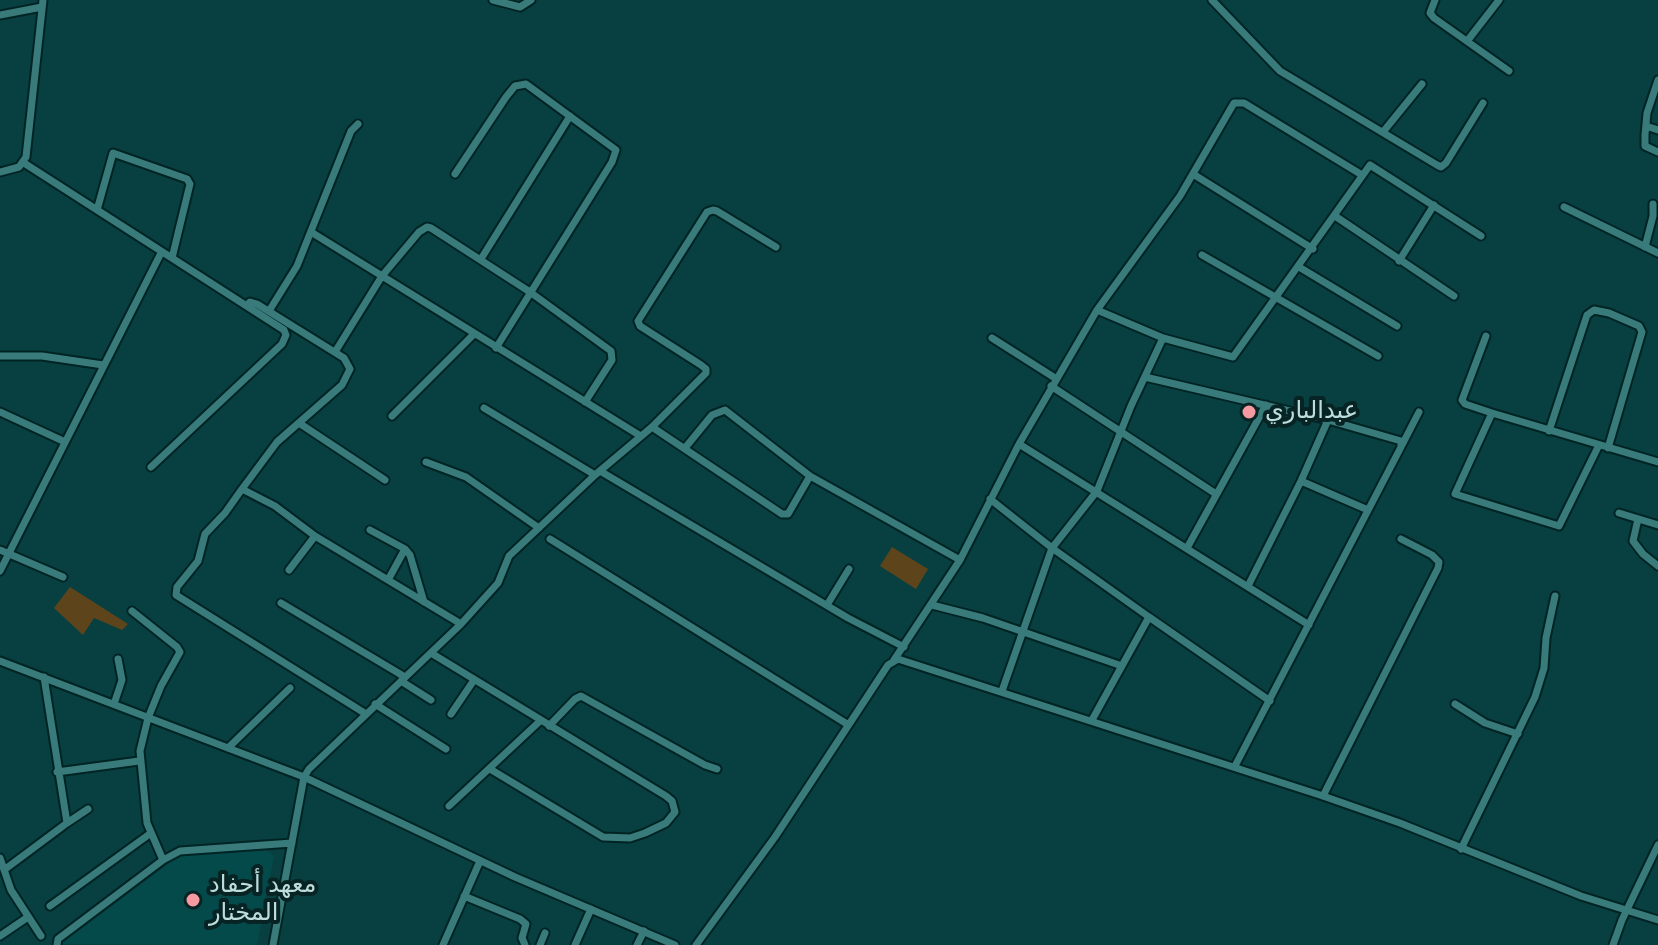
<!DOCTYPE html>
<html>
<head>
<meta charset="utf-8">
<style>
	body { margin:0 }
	canvas { display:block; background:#083f40 }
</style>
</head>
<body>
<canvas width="1658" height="945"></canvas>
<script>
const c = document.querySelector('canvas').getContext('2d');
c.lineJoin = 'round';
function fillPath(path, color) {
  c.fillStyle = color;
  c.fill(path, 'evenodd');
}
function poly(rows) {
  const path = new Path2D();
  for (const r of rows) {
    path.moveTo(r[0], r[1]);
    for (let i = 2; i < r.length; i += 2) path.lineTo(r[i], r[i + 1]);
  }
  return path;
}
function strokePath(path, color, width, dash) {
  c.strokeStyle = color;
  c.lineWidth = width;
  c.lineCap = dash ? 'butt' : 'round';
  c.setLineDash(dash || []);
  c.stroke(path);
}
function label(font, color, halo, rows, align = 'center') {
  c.font = font + ' "DejaVu Sans",Cairo,sans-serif';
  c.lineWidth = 8;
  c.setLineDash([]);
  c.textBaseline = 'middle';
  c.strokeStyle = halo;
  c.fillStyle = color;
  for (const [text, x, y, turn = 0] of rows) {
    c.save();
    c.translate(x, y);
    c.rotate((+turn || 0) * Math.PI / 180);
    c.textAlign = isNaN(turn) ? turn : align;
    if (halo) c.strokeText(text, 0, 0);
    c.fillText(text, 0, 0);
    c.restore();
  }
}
fillPath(poly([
	[266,850,274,856,257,945,61,944,179,856]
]), '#054a4b');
fillPath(poly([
	[892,547,928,569,916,589,880,566],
	[70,587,128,624,122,630,94,618,83,635,54,608]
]), '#5d441b');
const minor = poly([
	[493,0,520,7,531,0],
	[1212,0,1280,71,1437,165,1441,167,1446,163,1483,103],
	[1435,0,1430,13,1434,18,1509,71],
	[0,15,42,7],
	[1468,40,1499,0],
	[1658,80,1647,113,1645,135,1645,146,1658,152],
	[1646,126,1658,130],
	[1383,132,1422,84],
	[24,163,284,330,286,335,282,344,151,467],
	[0,172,19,167,26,157,43,0],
	[455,174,506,97,515,86,526,84,616,150,612,162,496,348],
	[1193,174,1313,249],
	[1564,207,1658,253],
	[97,210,113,153,187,179,190,184,172,258],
	[1335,216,1454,296],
	[311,232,639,435],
	[1645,247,1653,216,1653,204],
	[1202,255,1378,356],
	[481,259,570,116],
	[1399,261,1434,205],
	[1299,267,1397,326],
	[247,305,250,302,257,304,344,358,350,369,342,385,277,442,242,489,275,506,315,536,461,624],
	[1097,310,1180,196,1234,103,1244,103,1362,175],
	[269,311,297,266,351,131,358,124],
	[1486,336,1462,400,1465,404,1492,413],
	[992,338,1055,378],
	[335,352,382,276,419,232,427,227,431,228,530,292,611,351,612,360,585,402],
	[0,356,42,356,103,365],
	[1145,377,1328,420,1401,441,1401,447,1235,766],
	[1051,386,1216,494],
	[484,408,595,475],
	[0,412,63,441],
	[392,416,474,334],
	[299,423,385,480],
	[652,427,782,514,788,514,810,476],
	[1549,431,1587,315,1594,310,1609,313,1639,326,1642,332,1608,448],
	[1019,444,1309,625],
	[1402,445,1419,412],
	[1599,445,1559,526,1455,494,1492,413,1658,462],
	[685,448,712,415,725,410,810,476,960,560],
	[426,462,466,477,539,528],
	[600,471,848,618,904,647],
	[1301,481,1368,510],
	[242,489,225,513,205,534,198,561,177,587,176,595,366,714],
	[990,499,1052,548,1149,617,1092,720],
	[1619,513,1658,525],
	[1638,519,1633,541,1643,554,1658,566],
	[370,530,405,549,410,555,424,602],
	[550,539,847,724],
	[1187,548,1266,405],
	[0,550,63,577],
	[289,570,315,536],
	[0,571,161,253],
	[388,580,405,549],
	[1248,586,1301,481,1328,420],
	[281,603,405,677],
	[827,605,849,569],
	[932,605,983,618,1122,666],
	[132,611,177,647,180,652,161,686,148,718,140,751,147,823,163,860],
	[1149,617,1270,701],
	[431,653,666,796,672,801,675,812,666,823,645,833,630,838,603,837,490,769],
	[894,660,960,560,1019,444,1097,310,1163,338,1233,357,1370,165,1481,236],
	[0,661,304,777,515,877,675,945],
	[401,681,431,700],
	[1002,691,1052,548,1097,491,1131,406,1163,338],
	[114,704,122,680,118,659],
	[375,704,446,749],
	[1455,704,1485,723,1518,734],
	[451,714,474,680],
	[549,726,575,699,581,696,705,765,717,769],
	[228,748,290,688],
	[57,772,139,761],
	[1323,796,1438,568,1439,562,1432,555,1401,539],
	[449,806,540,721],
	[67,823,88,809],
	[1461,849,1535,697,1544,668,1546,638,1555,596],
	[0,858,11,890,41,936],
	[4,870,67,823,44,677],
	[464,896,520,919,526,924,522,938,525,945],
	[50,906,151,833],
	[0,936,28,917],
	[57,945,58,939,163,860,180,851,292,843],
	[273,945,304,777,309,769,461,624,498,583,509,556,595,475,652,427,706,373,706,369,701,365,640,326,638,321,707,212,713,210,717,211,776,247],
	[443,945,480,861],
	[540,945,545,933],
	[575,945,591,909],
	[637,945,644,931],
	[696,945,775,837,888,665,898,659,1323,796,1400,823,1581,896,1658,920],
	[1613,945,1622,920,1658,845]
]);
strokePath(minor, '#002424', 11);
strokePath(minor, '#397a7b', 7);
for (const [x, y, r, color] of [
	[1249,412,8,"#f49aa0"],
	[193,900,8,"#f49aa0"]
]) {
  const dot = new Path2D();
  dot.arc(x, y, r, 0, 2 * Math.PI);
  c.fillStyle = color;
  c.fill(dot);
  strokePath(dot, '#072323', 3);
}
label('24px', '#bddddd', '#072323', [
	["عبدالباري",1265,412],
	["معهد أحفاد",209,886],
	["المختار",209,914]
], 'left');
</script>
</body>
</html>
